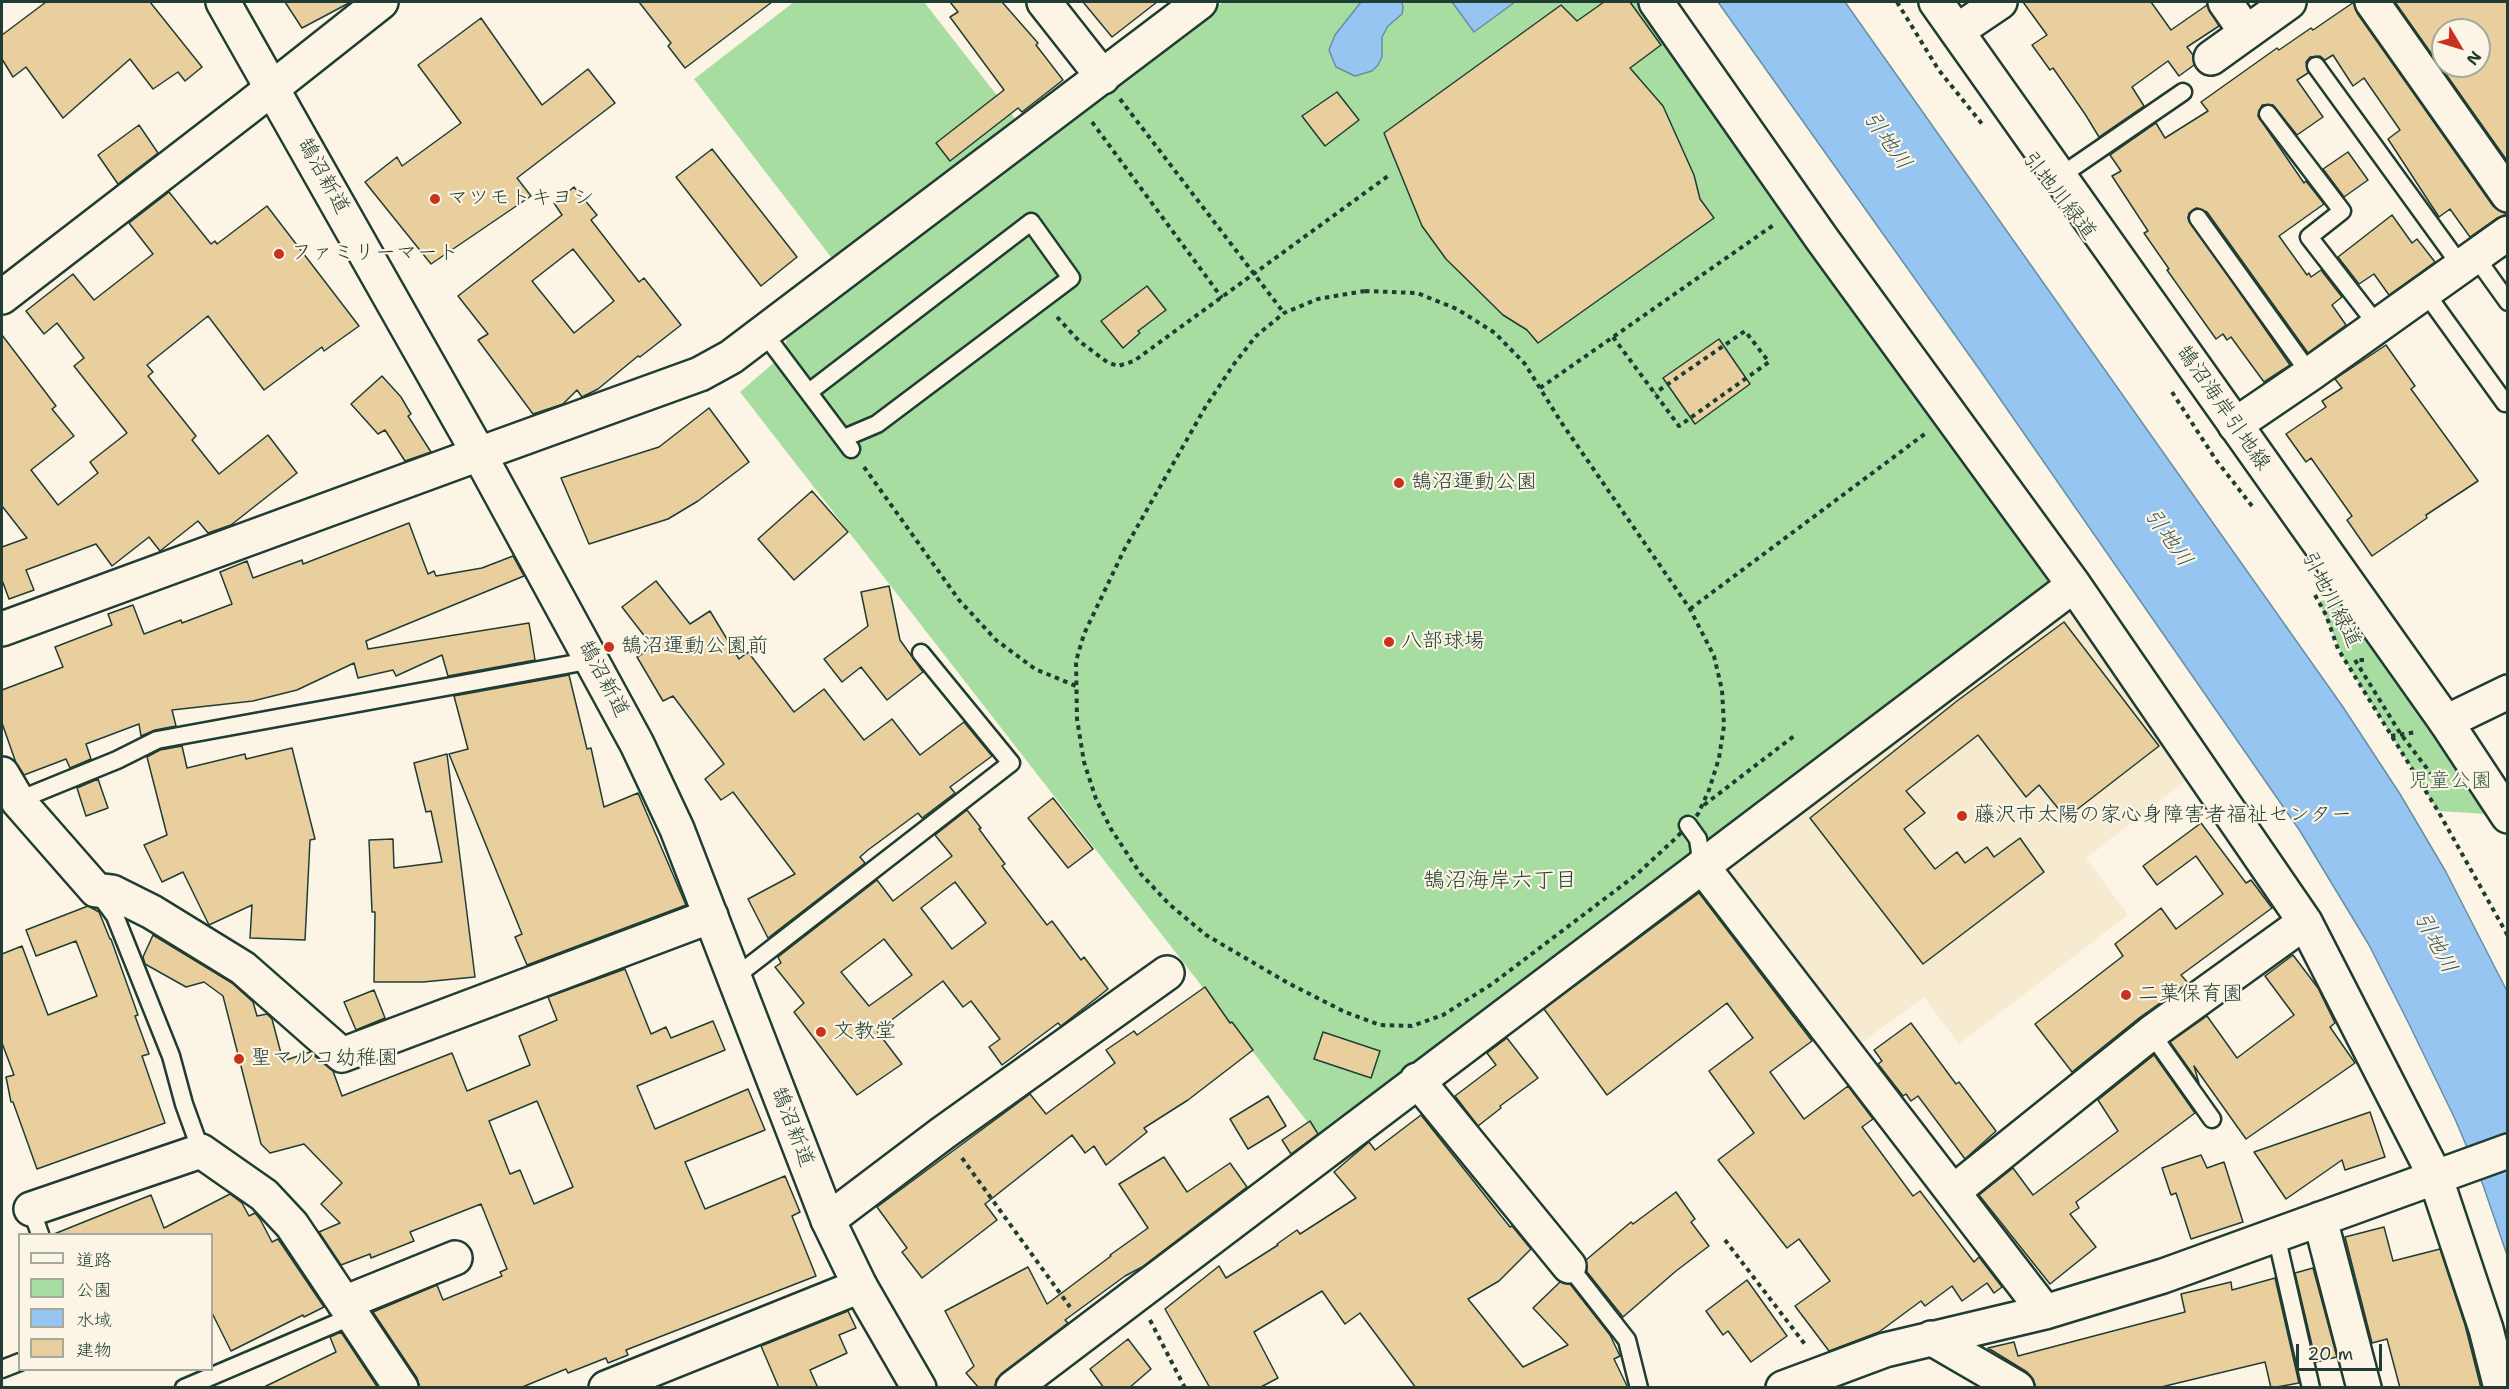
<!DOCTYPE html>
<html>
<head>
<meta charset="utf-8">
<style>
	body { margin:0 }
	#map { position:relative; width:2509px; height:1389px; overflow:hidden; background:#fcf5e5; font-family:"Shantell Sans","Klee One",sans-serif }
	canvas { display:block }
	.frame { position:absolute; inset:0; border:3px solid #1f3d34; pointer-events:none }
	.legend { position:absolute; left:18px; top:1233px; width:195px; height:138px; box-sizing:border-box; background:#fcf5e5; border:2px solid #a4ab9e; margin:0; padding:8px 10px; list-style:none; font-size:18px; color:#1f3d34 }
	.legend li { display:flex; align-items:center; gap:12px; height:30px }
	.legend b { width:30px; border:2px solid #a4ab9e }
	.north { position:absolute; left:2431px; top:18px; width:60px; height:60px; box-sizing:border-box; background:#fcf5e5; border:2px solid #a4ab9e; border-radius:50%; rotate:128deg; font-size:16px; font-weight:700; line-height:24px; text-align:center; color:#1f3d34 }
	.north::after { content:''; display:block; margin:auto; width:21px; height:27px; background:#c8321e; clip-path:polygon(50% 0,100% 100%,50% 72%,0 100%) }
	.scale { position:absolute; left:2296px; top:1344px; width:86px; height:27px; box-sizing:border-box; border:3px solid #1f3d34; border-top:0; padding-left:8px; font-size:18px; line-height:21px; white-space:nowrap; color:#1f3d34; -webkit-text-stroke:4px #fcf5e5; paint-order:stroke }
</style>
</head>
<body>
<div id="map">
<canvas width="2509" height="1389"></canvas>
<div class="frame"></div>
<ul class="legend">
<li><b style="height:8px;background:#fcf5e5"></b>道路</li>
<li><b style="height:16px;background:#a7dda1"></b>公園</li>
<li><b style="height:16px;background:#95c5f0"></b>水域</li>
<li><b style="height:16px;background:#e9cf9e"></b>建物</li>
</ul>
<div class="north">N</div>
<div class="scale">20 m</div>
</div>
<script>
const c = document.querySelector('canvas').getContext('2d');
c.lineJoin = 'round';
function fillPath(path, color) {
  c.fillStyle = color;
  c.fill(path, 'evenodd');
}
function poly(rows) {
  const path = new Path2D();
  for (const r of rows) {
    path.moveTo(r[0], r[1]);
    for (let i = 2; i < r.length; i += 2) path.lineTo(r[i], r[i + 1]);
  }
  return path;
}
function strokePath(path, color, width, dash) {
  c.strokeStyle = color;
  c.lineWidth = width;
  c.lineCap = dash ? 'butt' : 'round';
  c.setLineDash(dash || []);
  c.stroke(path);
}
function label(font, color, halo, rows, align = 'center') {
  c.font = font + ' "Shantell Sans","Klee One",sans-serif';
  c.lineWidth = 4.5;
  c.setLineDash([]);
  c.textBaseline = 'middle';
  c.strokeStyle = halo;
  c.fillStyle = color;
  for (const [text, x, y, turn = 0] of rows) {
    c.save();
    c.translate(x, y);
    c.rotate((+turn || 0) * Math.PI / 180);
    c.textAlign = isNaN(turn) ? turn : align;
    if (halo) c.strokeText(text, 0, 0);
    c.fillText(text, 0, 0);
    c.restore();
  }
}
fillPath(poly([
	[2067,603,2194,774,2086,858,2128,915,1959,1044,1924,997,1856,1047,1715,868]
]), '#f6ead0');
fillPath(poly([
	[794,2,924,2,1017,121,834,261,694,79],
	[1223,2,1643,2,2051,575,2048,588,1323,1142,740,392,784,354,787,336],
	[2356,596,2503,815,2438,811,2344,659,2319,601]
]), '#a7dda1');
const water = poly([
	[1361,2,1402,2,1403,8,1402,14,1388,26,1382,37,1382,57,1378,65,1372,71,1355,76,1336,67,1329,50,1335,35,1361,2],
	[1452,2,1515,2,1474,32,1452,2],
	[1718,2,1845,2,2343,707,2400,794,2446,872,2507,991,2507,1255,2483,1185,2455,1119,2408,1022,2369,945,2300,831,1982,373,1718,2]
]);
fillPath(water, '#95c5f0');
strokePath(water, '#668fa5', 1.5);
const building = poly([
	[46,2,150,2,202,67,185,81,178,72,153,89,130,59,63,118,26,67,13,77,2,59,2,35,46,2],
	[285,2,351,2,302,28,285,2],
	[639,2,772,2,685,68,668,46,671,43,639,2],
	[950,2,1002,2,1038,43,1036,45,1063,80,1022,112,1018,108,950,161,936,143,1004,90,950,17,958,12,950,2],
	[1083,2,1157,2,1112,37,1083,2],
	[1604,2,1630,2,1661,45,1630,68,1663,106,1694,175,1700,199,1714,218,1538,343,1527,330,1503,315,1446,259,1422,226,1384,133,1561,5,1577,21,1604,2],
	[2023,2,2151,2,2171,30,2207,5,2219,26,2187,47,2193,55,2194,65,2179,76,2168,61,2132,87,2144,106,2099,137,2085,114,2053,68,2050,70,2032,45,2047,35,2023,2],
	[2354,2,2357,13,2493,206,2508,214,2497,218,2470,237,2450,209,2439,217,2388,139,2400,130,2364,78,2353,86,2333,55,2325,60,2320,56,2310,57,2306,62,2308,73,2297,80,2323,117,2297,135,2273,105,2262,105,2258,116,2304,183,2306,181,2324,204,2279,236,2307,275,2309,273,2311,277,2321,270,2342,297,2332,305,2346,325,2308,353,2207,212,2196,208,2189,213,2188,218,2290,365,2264,382,2231,337,2227,340,2223,334,2216,339,2167,270,2169,269,2144,233,2148,231,2112,176,2121,171,2110,155,2156,123,2165,138,2208,111,2201,102,2277,48,2279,50,2311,28,2313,30,2354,2],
	[2395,2,2508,2,2508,162,2395,2],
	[2443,30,2479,30,2479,66,2443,66,2443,30],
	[481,18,542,105,588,69,615,103,517,178,531,196,431,264,365,182,397,157,402,166,461,123,418,65,481,18],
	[1337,92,1359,120,1325,146,1302,116,1337,92],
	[139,125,158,153,118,184,98,155,139,125],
	[712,149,797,257,761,286,676,177,712,149],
	[2348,152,2368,180,2344,197,2323,169,2348,152],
	[574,187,597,215,591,220,639,282,644,278,681,325,640,357,638,356,598,389,582,397,577,390,563,404,533,414,478,340,488,334,458,296,562,215,554,203,574,187],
	[573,249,614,301,574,333,532,281,573,249],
	[169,192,211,244,215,241,217,244,267,206,359,326,324,351,322,347,264,390,208,316,147,365,153,372,148,376,196,436,192,440,219,474,268,435,297,473,231,525,208,533,198,521,160,551,149,537,112,566,96,544,26,570,34,590,9,599,2,580,2,547,27,538,2,506,2,335,56,406,52,409,74,436,31,470,58,505,98,473,90,462,127,433,74,366,84,358,57,323,44,334,26,311,73,274,94,300,153,254,129,223,169,192],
	[2392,215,2412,243,2417,239,2435,262,2389,295,2374,274,2359,284,2338,257,2392,215],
	[1147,286,1166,310,1138,331,1140,333,1123,348,1101,321,1147,286],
	[1719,339,1750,384,1695,424,1663,378,1719,339],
	[2386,345,2415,386,2411,389,2478,481,2426,515,2427,518,2372,556,2347,520,2352,516,2311,458,2306,462,2286,434,2326,407,2322,401,2342,388,2335,379,2386,345],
	[382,376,401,397,411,414,408,416,431,452,405,461,385,430,378,434,351,404,382,376],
	[709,408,749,462,698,501,668,519,589,544,561,478,659,447,709,408],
	[812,491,848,532,794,580,758,539,812,491],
	[409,523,428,574,434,571,436,576,482,568,513,556,524,576,366,641,368,649,529,623,535,660,448,676,442,655,396,676,393,670,358,678,354,663,297,690,253,701,172,710,176,726,155,730,141,736,139,724,86,744,91,759,70,768,66,759,24,775,16,763,2,723,2,690,63,667,55,647,112,625,108,614,133,605,144,634,181,620,182,623,232,604,220,572,247,561,253,578,302,560,303,564,409,523],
	[656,581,690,624,710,611,739,659,748,652,794,712,824,689,864,740,892,719,920,755,964,722,992,756,950,787,955,793,922,818,918,813,868,850,860,857,865,863,768,938,748,899,795,874,733,792,721,800,705,779,724,764,673,696,663,701,637,657,653,647,622,607,656,581],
	[889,586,900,640,923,672,887,700,861,667,842,682,824,659,868,626,861,592,889,586],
	[2064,622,2159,746,2066,818,2039,785,2026,797,1978,735,1906,791,1925,813,1904,829,1935,869,1957,852,1965,863,1987,847,1994,857,2020,838,2044,872,1923,964,1810,818,1957,701,2064,622],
	[569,675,587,749,591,748,604,807,638,793,686,905,527,965,515,937,522,934,449,754,468,749,454,696,569,675],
	[182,746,187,768,245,754,246,759,292,748,315,839,310,840,305,940,250,938,252,905,209,925,183,872,162,882,144,845,167,835,147,757,160,750,182,746],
	[447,754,475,977,423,982,374,982,375,912,372,912,369,840,393,839,394,868,442,862,431,811,426,812,414,763,447,754],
	[98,779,108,808,86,816,77,788,98,779],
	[1053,798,1093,849,1068,868,1028,818,1053,798],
	[967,810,981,828,979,829,1005,864,1002,866,1047,925,1052,921,1081,960,1084,957,1108,989,1061,1026,1058,1023,1002,1065,989,1047,1000,1039,971,1001,963,1007,943,981,877,1031,902,1064,857,1095,794,1012,804,1003,775,967,781,963,778,957,877,880,893,901,952,856,935,835,967,810],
	[955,882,986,923,952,949,921,908,955,882],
	[884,939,912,975,869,1006,841,972,884,939],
	[2201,823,2246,883,2251,880,2272,908,2181,975,2188,983,2139,1018,2072,1072,2035,1024,2123,956,2115,944,2161,908,2176,929,2223,894,2196,856,2157,885,2143,866,2201,823],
	[1699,893,1812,1041,1770,1072,1804,1119,1848,1086,1873,1119,1862,1127,1913,1196,1920,1191,1974,1262,1979,1257,2002,1287,1994,1293,1987,1283,1962,1301,1952,1286,1925,1306,1921,1301,1879,1332,1829,1351,1795,1306,1830,1281,1799,1239,1787,1248,1718,1160,1754,1133,1709,1071,1753,1038,1727,1003,1607,1095,1544,1009,1699,893],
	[88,906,99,912,110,939,111,939,138,1015,135,1016,149,1054,142,1056,165,1123,37,1169,13,1102,11,1102,6,1077,14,1075,2,1043,2,954,22,946,48,1015,97,996,76,941,36,956,26,930,88,906],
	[153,935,232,983,253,1002,257,1016,267,1014,272,1019,283,1061,310,1052,333,1071,342,1096,452,1053,467,1091,530,1065,519,1036,557,1020,548,997,625,969,651,1034,666,1027,671,1038,713,1021,725,1050,637,1086,655,1129,748,1089,765,1130,685,1162,705,1209,785,1176,800,1212,792,1216,816,1276,626,1350,628,1355,608,1363,606,1358,568,1373,566,1369,520,1388,420,1388,417,1378,373,1312,437,1285,443,1300,502,1276,500,1272,507,1269,481,1204,410,1232,414,1241,371,1258,370,1254,341,1265,319,1232,340,1223,321,1204,342,1183,304,1144,270,1153,261,1144,223,996,204,982,186,987,145,964,143,957,153,935],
	[537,1101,573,1187,534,1204,520,1170,510,1174,489,1121,537,1101],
	[2293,955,2318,988,2335,1023,2330,1027,2355,1063,2246,1139,2194,1066,2199,1083,2170,1042,2207,1016,2237,1058,2294,1015,2265,976,2293,955],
	[1205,987,1230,1023,1232,1022,1253,1050,1188,1100,1144,1128,1147,1132,1106,1165,1094,1146,1085,1153,1072,1135,985,1204,997,1220,922,1278,902,1252,907,1248,877,1207,1030,1094,1046,1114,1115,1063,1106,1050,1134,1031,1137,1035,1205,987],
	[374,990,385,1018,356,1030,344,1002,374,990],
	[1911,1023,1956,1084,1959,1082,1996,1131,1965,1159,1918,1096,1911,1101,1906,1094,1903,1096,1878,1064,1882,1061,1874,1050,1911,1023],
	[1323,1032,1380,1051,1371,1078,1314,1059,1323,1032],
	[1507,1038,1538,1078,1500,1106,1501,1108,1478,1126,1455,1096,1496,1065,1487,1053,1507,1038],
	[2154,1055,2195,1113,2076,1202,2079,1208,2070,1214,2096,1247,2050,1284,1979,1195,2013,1168,2033,1195,2118,1131,2098,1100,2154,1055],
	[1268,1096,1286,1126,1248,1149,1230,1119,1268,1096],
	[2370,1112,2385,1157,2345,1170,2342,1160,2286,1199,2254,1152,2370,1112],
	[1421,1115,1510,1227,1512,1226,1531,1249,1499,1281,1468,1299,1523,1367,1568,1345,1533,1308,1560,1282,1570,1284,1610,1335,1620,1356,1614,1359,1628,1388,1416,1388,1360,1313,1345,1324,1322,1291,1254,1332,1278,1378,1259,1388,1210,1388,1165,1309,1219,1266,1226,1278,1278,1245,1277,1244,1297,1230,1300,1234,1356,1198,1334,1172,1369,1142,1375,1150,1421,1115],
	[1310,1121,1318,1134,1291,1154,1282,1140,1310,1121],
	[2201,1155,2207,1168,2224,1162,2243,1222,2191,1239,2176,1193,2171,1195,2162,1168,2201,1155],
	[1164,1157,1187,1192,1230,1163,1247,1187,1142,1267,1125,1276,1065,1320,1068,1323,1002,1373,996,1380,995,1388,979,1388,966,1373,974,1366,945,1311,1028,1267,1047,1304,1111,1256,1110,1255,1148,1228,1119,1184,1164,1157],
	[1676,1192,1695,1219,1691,1222,1709,1246,1676,1271,1623,1317,1587,1272,1586,1260,1631,1222,1633,1224,1676,1192],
	[230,1194,242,1203,249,1216,255,1213,260,1219,272,1242,278,1239,324,1307,304,1317,303,1315,231,1351,212,1313,212,1234,54,1234,151,1195,164,1228,230,1194],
	[2384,1227,2393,1261,2440,1249,2465,1325,2481,1388,2400,1388,2387,1339,2372,1343,2345,1237,2384,1227],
	[2313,1268,2337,1357,2316,1362,2295,1273,2313,1268],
	[2275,1278,2299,1383,2271,1388,2265,1362,2157,1388,2036,1388,2033,1379,2027,1372,1988,1348,2014,1342,2018,1356,2185,1312,2181,1294,2231,1282,2232,1290,2275,1278],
	[1747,1280,1787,1336,1751,1362,1728,1331,1723,1335,1706,1311,1747,1280],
	[848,1311,856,1328,839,1335,847,1353,810,1370,818,1388,779,1388,761,1346,848,1311],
	[341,1332,378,1388,262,1388,336,1352,330,1337,341,1332],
	[1128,1339,1151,1369,1129,1388,1104,1388,1090,1369,1128,1339]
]);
fillPath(building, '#e9cf9e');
strokePath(building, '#1f3d34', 1.5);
const lane = poly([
	[2316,66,2461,266],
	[2268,114,2342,211,2309,237,2378,326],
	[2059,177,2183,92],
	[2198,218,2310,374],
	[2475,256,2508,302],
	[2425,292,2505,403],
	[764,333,851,449],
	[809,392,1031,222,1071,278,877,424,844,438],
	[14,802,117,760,157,740,593,660],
	[1688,825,1698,839,1702,866],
	[97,892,115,916,171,1056,184,1104,201,1151],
	[735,977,1011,763,921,653],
	[2151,1033,2212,1119],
	[31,1209,40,1234],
	[2276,1235,2311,1388],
	[1569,1266,1627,1340,1639,1388],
	[2,1369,20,1362],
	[184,1388,353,1316]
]);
const street = poly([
	[1044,2,1103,77],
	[1656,2,1822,239,2074,585,2305,922,2435,1176,2486,1329,2501,1388],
	[2225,2,2246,32],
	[2372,2,2508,195],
	[1957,31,2000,2],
	[2211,58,2289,2],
	[2,297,247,108,381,2],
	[2235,425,2310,374,2508,233],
	[479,454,700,374,731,357,1200,2],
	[2446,722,2508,692],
	[2,774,18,801,96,890,112,892,152,912,243,968,342,1055,711,916],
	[1702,866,2045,1312],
	[1417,1080,1569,1266],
	[1953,1192,2151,1033,2305,922],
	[31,1209,201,1151,264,1195,292,1225,401,1388],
	[2320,1219,2364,1388],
	[828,1220,943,1133,1167,973],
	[344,1303,455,1258],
	[1931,1338,2017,1388],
	[606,1388,860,1286],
	[1013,1388,2074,585],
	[1783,1388,1885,1350,2045,1312,2163,1276,2508,1151]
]);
const secondary = poly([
	[223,2,479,454,637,744,677,829,828,1220,860,1286,919,1388],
	[1936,2,2446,722,2508,816],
	[2,629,479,454]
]);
strokePath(lane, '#1f3d34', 21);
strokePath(street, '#1f3d34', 38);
strokePath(secondary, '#1f3d34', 38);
strokePath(poly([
	[1897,2,1938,69,1982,124],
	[1120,99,1284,313],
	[1092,122,1222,298],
	[1365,291,1417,293,1457,309,1495,333,1525,364,1561,422,1690,609,1714,656,1722,690,1724,726,1719,758,1709,790,1698,814,1677,837,1636,875,1492,984,1443,1015,1412,1026,1380,1025,1345,1012,1288,983,1206,935,1169,904,1140,873,1111,829,1096,799,1084,762,1077,719,1076,661,1084,634,1124,550,1206,406,1234,364,1256,336,1284,313,1318,299,1365,291],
	[1057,317,1079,341,1107,362,1118,366,1134,361,1388,176],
	[1613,337,1679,426,1769,362,1745,331,1655,393],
	[1540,388,1775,224],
	[2172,392,2216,460,2252,506],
	[864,467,959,600,996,640,1035,669,1076,686],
	[2315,595,2326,615,2338,649,2438,811,2508,936],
	[1690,609,1926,433],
	[2364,660,2355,660,2400,733,2438,783,2451,782],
	[2391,736,2416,732],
	[1704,805,1794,736],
	[962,1158,1070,1307],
	[1725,1240,1807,1347],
	[1150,1320,1185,1388]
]), '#1f3d34', 4, [4.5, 4.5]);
strokePath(lane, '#fcf5e5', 16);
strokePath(street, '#fcf5e5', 33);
strokePath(secondary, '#fcf5e5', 33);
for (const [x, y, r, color] of [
	[435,199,6,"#c8321e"],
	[279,254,6,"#c8321e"],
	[1399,483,6,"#c8321e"],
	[1389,642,6,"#c8321e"],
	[609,647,6,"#c8321e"],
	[1962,816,6,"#c8321e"],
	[2126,995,6,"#c8321e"],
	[821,1032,6,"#c8321e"],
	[239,1059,6,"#c8321e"]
]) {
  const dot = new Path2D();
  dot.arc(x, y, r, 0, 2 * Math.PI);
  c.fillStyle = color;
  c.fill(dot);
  strokePath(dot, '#fcf5e5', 2);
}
label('21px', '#1f3d34', '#fcf5e5', [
	["鵠沼新道",323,176,61],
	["引地川緑道",2059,196,52],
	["鵠沼海岸引地線",2223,408,55],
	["引地川緑道",2331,600,63],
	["鵠沼新道",603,679,62],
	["鵠沼新道",792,1127,69]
]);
label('21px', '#1f3d34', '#fcf5e5', [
	["マツモトキヨシ",447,199],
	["ファミリーマート",291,254],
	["鵠沼運動公園",1411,483],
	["八部球場",1401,642],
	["鵠沼運動公園前",621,647],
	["藤沢市太陽の家心身障害者福祉センター",1974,816],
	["二葉保育園",2138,995],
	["文教堂",833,1032],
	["聖マルコ幼稚園",251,1059]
], 'left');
label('21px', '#3a5d4a', '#fcf5e5', [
	["児童公園",2450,782]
]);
label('italic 22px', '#37585a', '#fcf5e5', [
	["引地川",1887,141,55],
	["引地川",2168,538,55],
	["引地川",2435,943,62]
]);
label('22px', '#1f3d34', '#fcf5e5', [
	["鵠沼海岸六丁目",1500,881]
]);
</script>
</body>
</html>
